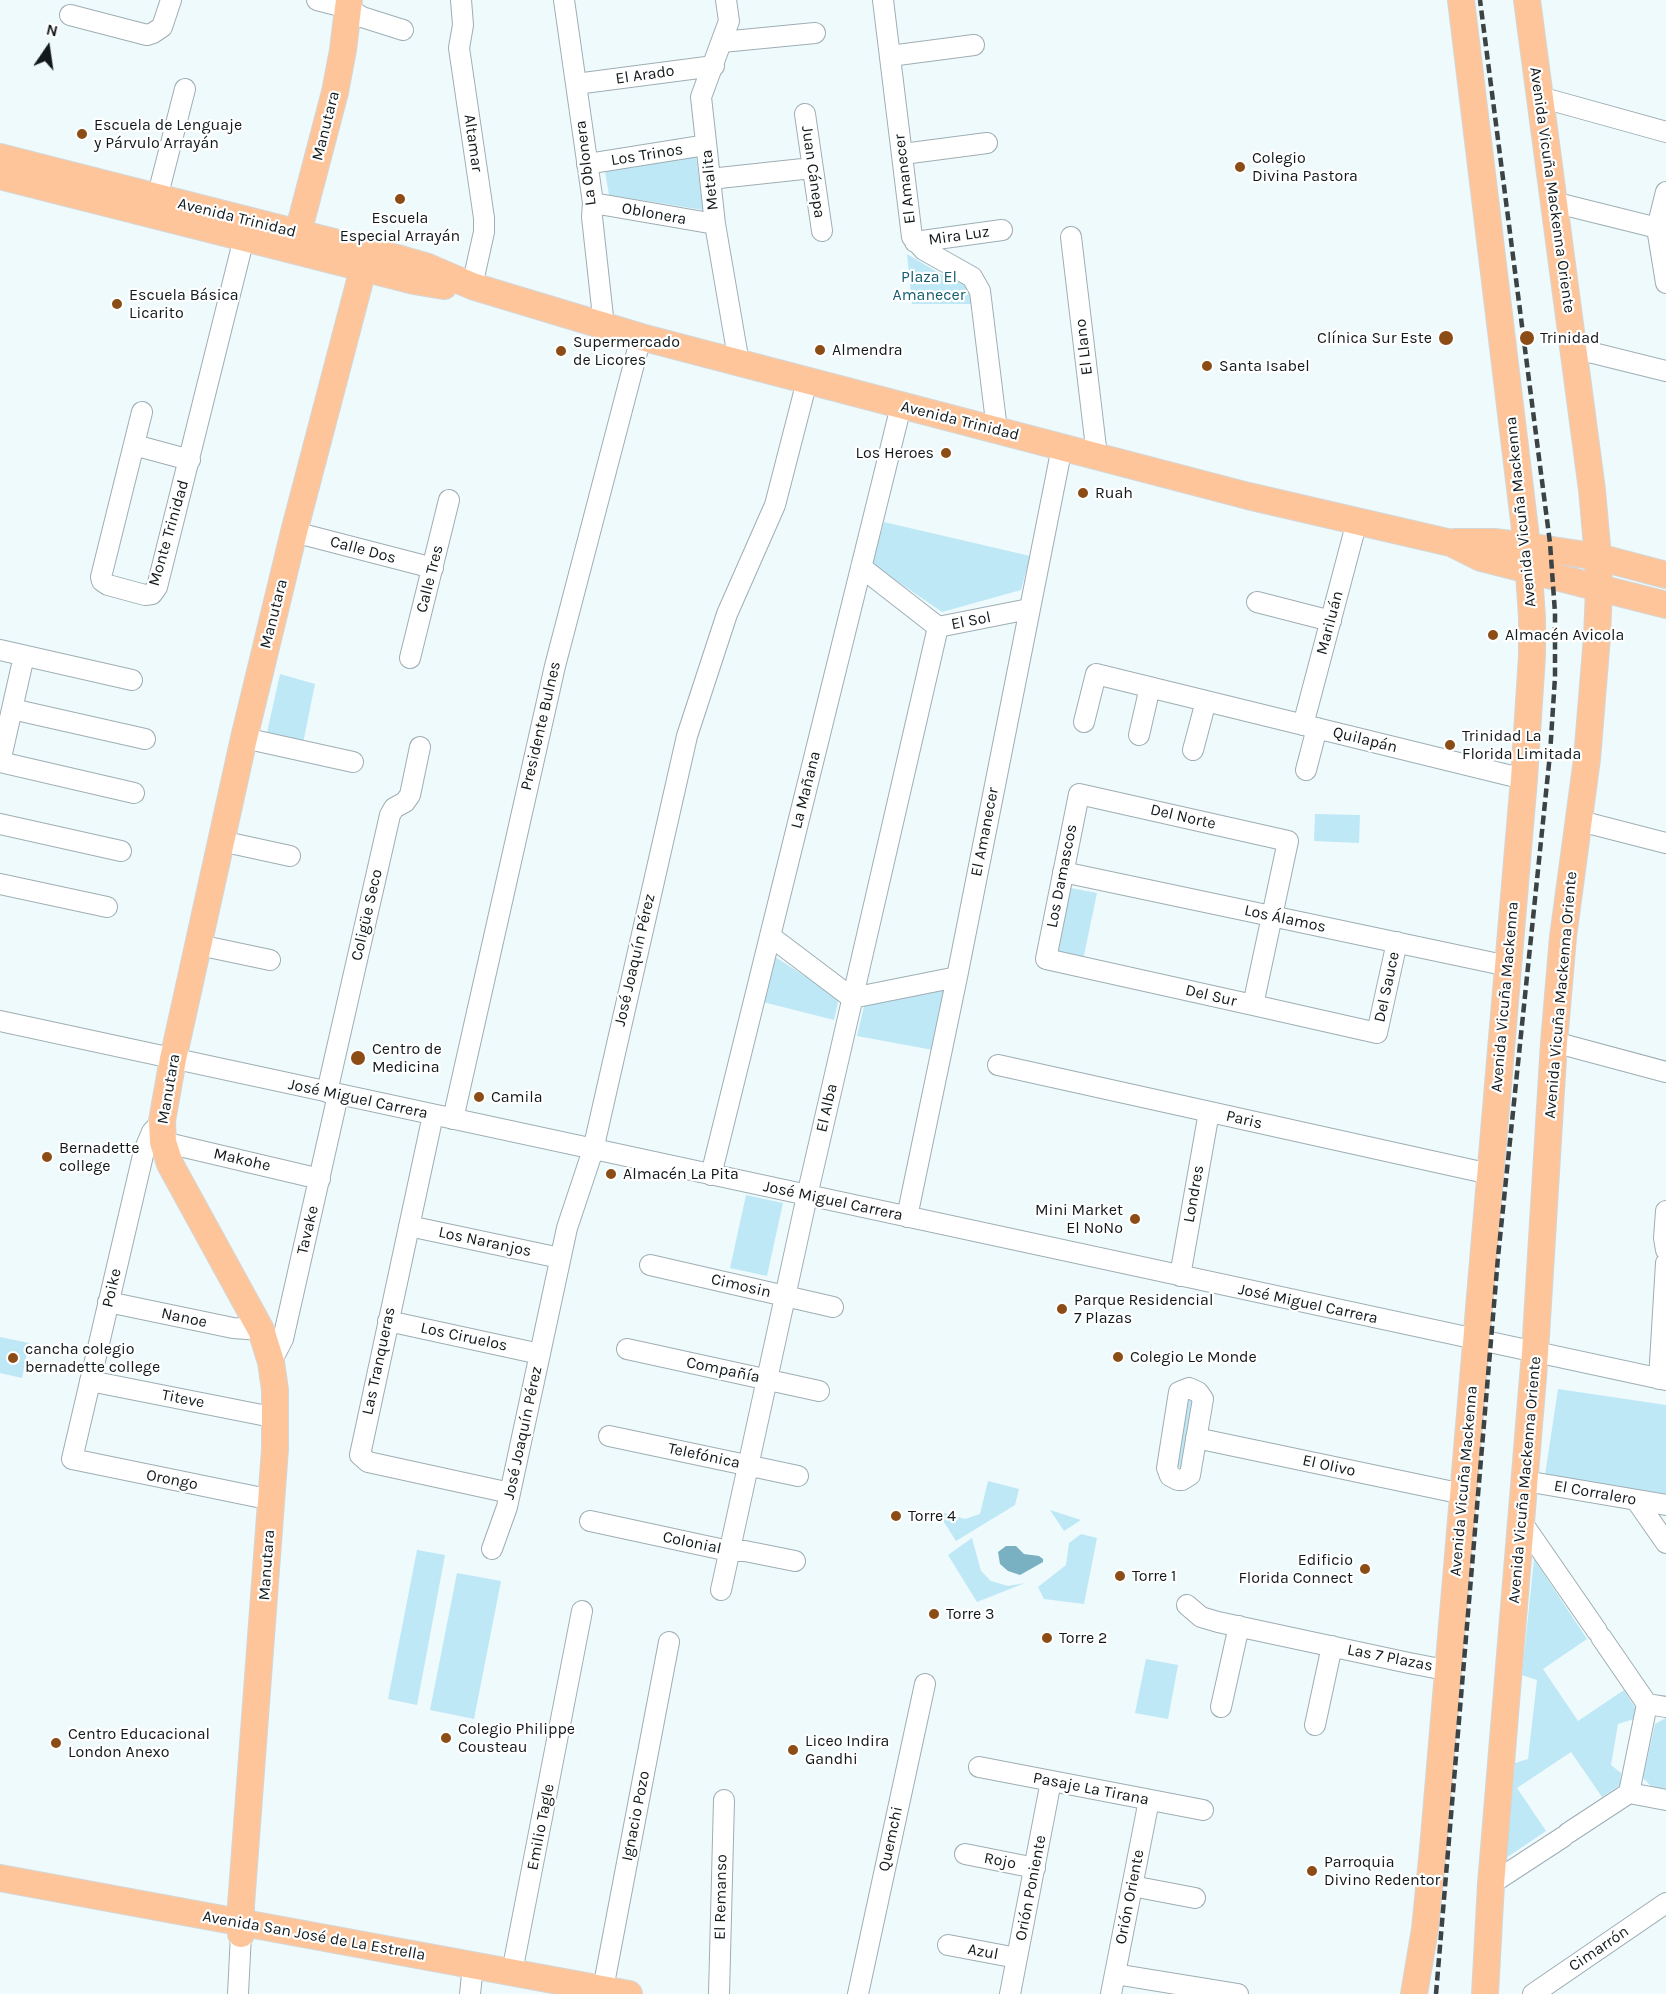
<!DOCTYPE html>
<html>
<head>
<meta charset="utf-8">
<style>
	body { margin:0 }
	#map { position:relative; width:1666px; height:1994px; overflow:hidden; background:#effafd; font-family:Karla,sans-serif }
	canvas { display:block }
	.north { position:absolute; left:18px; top:18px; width:60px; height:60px; -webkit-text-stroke:4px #fff; paint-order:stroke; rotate:13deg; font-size:16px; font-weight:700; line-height:24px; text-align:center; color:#12191b }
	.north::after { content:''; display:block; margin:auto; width:21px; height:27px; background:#12191b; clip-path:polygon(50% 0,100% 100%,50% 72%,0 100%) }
</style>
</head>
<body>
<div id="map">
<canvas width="1666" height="1994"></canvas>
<div class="north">N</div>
</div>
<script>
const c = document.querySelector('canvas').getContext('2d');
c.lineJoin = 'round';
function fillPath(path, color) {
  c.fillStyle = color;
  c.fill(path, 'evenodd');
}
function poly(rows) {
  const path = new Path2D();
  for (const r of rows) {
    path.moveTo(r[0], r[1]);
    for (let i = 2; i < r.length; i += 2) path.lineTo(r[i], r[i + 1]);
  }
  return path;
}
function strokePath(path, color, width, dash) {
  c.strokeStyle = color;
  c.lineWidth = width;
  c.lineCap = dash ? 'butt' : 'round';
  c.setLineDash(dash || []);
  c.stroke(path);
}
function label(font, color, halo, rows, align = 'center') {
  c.font = font + ' Karla,sans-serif';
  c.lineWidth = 4.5;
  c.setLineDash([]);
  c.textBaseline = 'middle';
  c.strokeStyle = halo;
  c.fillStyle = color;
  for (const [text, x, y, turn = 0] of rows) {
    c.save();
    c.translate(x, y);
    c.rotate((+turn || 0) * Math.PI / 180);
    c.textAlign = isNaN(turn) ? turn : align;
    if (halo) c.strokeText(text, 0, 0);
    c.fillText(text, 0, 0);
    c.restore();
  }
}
fillPath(poly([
	[696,156,703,210,609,195,605,171],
	[907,254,939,273,966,285,973,304,912,304],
	[884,522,1030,556,1021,590,942,612,872,564],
	[280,674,315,684,303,743,266,737],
	[1315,814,1360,815,1359,843,1314,841],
	[1066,887,1097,893,1083,960,1052,953],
	[769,953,839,998,834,1020,759,1001],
	[948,989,933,1050,857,1036,865,1002],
	[746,1195,783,1203,767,1276,730,1268],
	[0,1337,29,1343,22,1378,0,1373],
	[1558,1389,1666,1405,1666,1494,1545,1475],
	[1183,1396,1199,1397,1186,1469,1172,1465],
	[988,1481,1019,1489,1015,1505,956,1541,937,1511,965,1519,980,1514],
	[1050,1510,1081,1520,1064,1531],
	[1081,1534,1097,1538,1084,1604,1044,1599,1038,1587,1066,1565,1069,1543],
	[972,1538,981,1571,991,1581,1008,1586,1025,1583,977,1602,948,1555],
	[417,1550,445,1555,417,1705,388,1699],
	[1534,1559,1587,1639,1543,1669,1578,1721,1624,1690,1636,1709,1634,1719,1618,1724,1611,1765,1621,1773,1620,1785,1602,1797,1571,1752,1517,1788,1546,1831,1506,1858,1515,1763,1528,1759,1537,1680,1522,1675],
	[457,1573,501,1581,474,1719,430,1710],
	[1146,1659,1178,1665,1168,1719,1135,1713],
	[1666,1718,1666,1790,1652,1787,1643,1778,1655,1724]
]), '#bee8f6');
fillPath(poly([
	[1006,1546,1016,1546,1024,1554,1039,1556,1043,1559,1043,1562,1020,1575,1008,1571,1000,1564,998,1552]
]), '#79b0c2');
const minor = poly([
	[317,0,348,8,362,17,403,30],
	[461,0,463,25,459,48,484,218,484,232,472,286],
	[564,0,593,203,592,217,604,326],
	[726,0,729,21,701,97,715,224,739,363],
	[883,0,912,237,924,250,972,277,980,291,997,430],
	[70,15,147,35,153,33,162,27,171,0],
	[722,42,815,33],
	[890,56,974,45],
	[576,84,714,66],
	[1540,97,1666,132],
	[805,114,822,231],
	[903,154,987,143],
	[587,164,706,145],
	[710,179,812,168],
	[1666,192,1657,228,1666,283],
	[157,198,185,89],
	[1553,202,1666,230],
	[593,203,715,224],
	[1071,237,1097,456],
	[915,242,1002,230],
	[1573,348,1666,371],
	[142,412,101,577,102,581,108,585,145,595,152,594,157,587,244,238],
	[134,445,190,460],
	[294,532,433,568],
	[861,567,938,627,1029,609],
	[1257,602,1331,621],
	[0,650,132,680],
	[410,658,449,500],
	[12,709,145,739],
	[1084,722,1096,674,1524,779],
	[1303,725,1357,521],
	[1139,735,1150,687],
	[244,738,353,762],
	[1193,750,1206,701],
	[0,762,134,793],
	[0,762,24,656],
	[1306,770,1317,728],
	[1580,821,1666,843],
	[0,824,121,851],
	[221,841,290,856],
	[1063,872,1508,966],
	[0,884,107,907],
	[770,936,852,998,957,977],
	[199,945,270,960],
	[1253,1005,1288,841,1079,794,1046,959,1253,1005,1377,1033,1397,942],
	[0,1021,1666,1380],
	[1554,1042,1666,1072],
	[998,1065,1490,1174],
	[327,1092,390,815,394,808,405,802,410,795,420,747],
	[433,1115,360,1455,368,1462,510,1493],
	[453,1119,555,666,641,337],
	[162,1121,152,1132,144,1151,72,1459,272,1500],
	[163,1142,320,1179],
	[711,1175,901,406],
	[1666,1211,1664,1238,1666,1250],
	[907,1217,957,977,1062,447],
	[409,1226,560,1258],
	[650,1265,833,1307],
	[1180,1276,1209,1112],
	[108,1302,233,1328,261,1330],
	[388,1321,540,1354],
	[627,1349,819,1391],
	[271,1362,283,1339,338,1095],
	[1659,1379,1666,1263],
	[90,1381,277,1418],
	[1189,1388,1198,1392,1203,1399,1190,1475,1182,1480,1178,1480,1170,1476,1167,1468,1179,1392,1189,1388],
	[609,1436,798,1476],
	[1196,1438,1463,1494],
	[1525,1481,1666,1505],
	[1636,1500,1666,1543],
	[590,1521,729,1551,745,1551,795,1561],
	[1521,1521,1597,1631],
	[492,1549,507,1507,567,1228,593,1150,687,736,727,614,775,505,807,381],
	[721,1590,807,1196,938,627],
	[1187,1605,1201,1617,1218,1622,1409,1663,1435,1668,1448,1667],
	[1601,1637,1647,1704,1666,1707],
	[1221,1707,1239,1626],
	[1315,1725,1332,1646],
	[979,1767,1203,1810],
	[1629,1793,1647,1704],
	[1568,1833,1629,1793,1666,1800],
	[965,1854,1035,1868],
	[1491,1884,1563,1837],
	[1132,1886,1195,1898],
	[948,1945,1017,1958],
	[512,1972,582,1611],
	[1115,1974,1238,1994],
	[603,1989,669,1642],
	[238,1994,241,1934],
	[470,1994,473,1965],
	[719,1994,724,1800],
	[858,1994,925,1684],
	[1010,1994,1051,1781],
	[1111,1994,1149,1800],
	[1533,1994,1666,1903]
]);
const major = poly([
	[0,157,397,258,428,267,472,286,641,337,1248,496,1451,543,1481,558,1666,605],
	[0,176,414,281,444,286],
	[294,248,335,92,343,50,349,0],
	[1454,542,1494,542,1527,546,1598,557,1666,575],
	[0,1878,629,1994],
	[241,1934,241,1905,275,1449,275,1390,271,1362,261,1330,170,1164,163,1142,162,1121,173,1059,244,738,294,532,368,250],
	[1414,1994,1425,1929,1433,1849,1524,779,1532,656,1532,617,1527,546,1461,0],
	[1485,1994,1491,1884,1535,1353,1554,1042,1563,937,1587,759,1597,637,1599,588,1598,557,1592,490,1527,0]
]);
strokePath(minor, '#9eaeb4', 22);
strokePath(major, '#d4d6d6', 28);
strokePath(minor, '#fff', 20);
strokePath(major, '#ffc59a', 26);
strokePath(poly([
	[1436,1994,1498,1257,1550,754,1555,677,1555,613,1550,543,1480,0]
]), '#3b4345', 4.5, [9, 4.5]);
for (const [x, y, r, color] of [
	[82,134,6,"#8c4c16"],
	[1240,167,6,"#8c4c16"],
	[400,199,6,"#8c4c16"],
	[117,304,6,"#8c4c16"],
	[1446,338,8,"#8c4c16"],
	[1527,338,8,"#8c4c16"],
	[820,350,6,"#8c4c16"],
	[561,351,6,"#8c4c16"],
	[1207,366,6,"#8c4c16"],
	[946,453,6,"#8c4c16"],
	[1083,493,6,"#8c4c16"],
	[1493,635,6,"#8c4c16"],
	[1450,745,6,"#8c4c16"],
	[358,1058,8,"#8c4c16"],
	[479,1097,6,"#8c4c16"],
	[47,1157,6,"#8c4c16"],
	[611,1174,6,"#8c4c16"],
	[1135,1219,6,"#8c4c16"],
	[1062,1309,6,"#8c4c16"],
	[1118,1357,6,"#8c4c16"],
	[13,1358,6,"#8c4c16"],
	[896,1516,6,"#8c4c16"],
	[1365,1569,6,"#8c4c16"],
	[1120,1576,6,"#8c4c16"],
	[934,1614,6,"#8c4c16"],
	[1047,1638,6,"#8c4c16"],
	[446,1738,6,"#8c4c16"],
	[56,1743,6,"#8c4c16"],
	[793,1750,6,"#8c4c16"],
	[1312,1871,6,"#8c4c16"]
]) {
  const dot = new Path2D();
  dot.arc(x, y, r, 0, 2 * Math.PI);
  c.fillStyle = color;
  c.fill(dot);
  strokePath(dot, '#fff', 2);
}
label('16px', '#12191b', '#fff', [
	["El Arado",645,75,-8],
	["Manutara",326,126,-76],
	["Altamar",473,143,82],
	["Los Trinos",647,155,-9],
	["La Oblonera",586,163,-97],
	["Juan Cánepa",813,172,82],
	["El Amanecer",905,179,-97],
	["Metalita",710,180,-96],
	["Avenida Vicuña Mackenna Oriente",1552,190,82],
	["Oblonera",654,214,10],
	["Avenida Trinidad",237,218,14],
	["Mira Luz",959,236,-8],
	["El Llano",1084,347,-97],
	["Avenida Trinidad",960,421,14],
	["Avenida Vicuña Mackenna",1521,512,-96],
	["Monte Trinidad",169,533,-74],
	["Calle Dos",363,550,15],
	["Calle Tres",430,579,-76],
	["Manutara",274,614,-76],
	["El Sol",971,621,-11],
	["Mariluán",1330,623,-75],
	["Presidente Bulnes",541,726,-77],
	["Quilapán",1365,740,14],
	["La Mañana",806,790,-76],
	["Del Norte",1183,817,13],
	["El Amanecer",985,832,-79],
	["Los Damascos",1062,876,-79],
	["Coligüe Seco",367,915,-77],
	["Los Álamos",1285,919,12],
	["José Joaquín Pérez",635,960,-77],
	["Del Sauce",1387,987,-78],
	["Avenida Vicuña Mackenna Oriente",1561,995,-85],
	["Del Sur",1211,996,13],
	["Avenida Vicuña Mackenna",1505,997,-85],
	["Manutara",169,1089,-80],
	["José Miguel Carrera",358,1099,12],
	["El Alba",827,1108,-77],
	["Paris",1244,1120,13],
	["Makohe",242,1160,13],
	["Londres",1194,1194,-80],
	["José Miguel Carrera",833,1201,12],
	["Tavake",308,1230,-77],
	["Los Naranjos",485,1242,12],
	["Cimosin",741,1286,13],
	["Poike",112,1288,-77],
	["José Miguel Carrera",1308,1304,12],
	["Nanoe",184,1318,12],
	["Los Ciruelos",464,1337,12],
	["Las Tranqueras",379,1361,-78],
	["Compañía",723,1370,12],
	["Titeve",183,1399,11],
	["José Joaquín Pérez",523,1433,-78],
	["Telefónica",704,1456,12],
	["El Olivo",1329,1466,12],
	["Orongo",172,1480,11],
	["Avenida Vicuña Mackenna Oriente",1525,1480,-85],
	["Avenida Vicuña Mackenna",1464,1481,-85],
	["El Corralero",1595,1493,10],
	["Colonial",692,1543,12],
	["Manutara",267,1565,-86],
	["Las 7 Plazas",1390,1658,11],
	["Pasaje La Tirana",1091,1789,11],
	["Ignacio Pozo",636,1816,-79],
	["Emilio Tagle",541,1827,-79],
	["Quemchi",891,1839,-78],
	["Rojo",1000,1861,11],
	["Orión Poniente",1031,1888,-79],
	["El Remanso",721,1897,-89],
	["Orión Oriente",1130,1897,-79],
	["Avenida San José de La Estrella",314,1936,10],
	["Cimarrón",1599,1949,-34],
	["Azul",983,1952,10]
]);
label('16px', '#12191b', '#fff', [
	["Escuela de Lenguaje",94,125],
	["y Párvulo Arrayán",94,143],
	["Colegio",1252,158],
	["Divina Pastora",1252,176],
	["Escuela",400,218,"center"],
	["Especial Arrayán",400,236,"center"],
	["Escuela Básica",129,295],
	["Licarito",129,313],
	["Clínica Sur Este",1432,338,"right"],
	["Trinidad",1540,338],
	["Supermercado",573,342],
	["de Licores",573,360],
	["Almendra",832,350],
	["Santa Isabel",1219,366],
	["Los Heroes",934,453,"right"],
	["Ruah",1095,493],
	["Almacén Avicola",1505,635],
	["Trinidad La",1462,736],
	["Florida Limitada",1462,754],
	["Centro de",372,1049],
	["Medicina",372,1067],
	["Camila",491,1097],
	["Bernadette",59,1148],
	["college",59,1166],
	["Almacén La Pita",623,1174],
	["Mini Market",1123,1210,"right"],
	["El NoNo",1123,1228,"right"],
	["Parque Residencial",1074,1300],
	["7 Plazas",1074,1318],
	["cancha colegio",25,1349],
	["bernadette college",25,1367],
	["Colegio Le Monde",1130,1357],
	["Torre 4",908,1516],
	["Edificio",1353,1560,"right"],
	["Florida Connect",1353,1578,"right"],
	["Torre 1",1132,1576],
	["Torre 3",946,1614],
	["Torre 2",1059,1638],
	["Colegio Philippe",458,1729],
	["Cousteau",458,1747],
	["Centro Educacional",68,1734],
	["London Anexo",68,1752],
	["Liceo Indira",805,1741],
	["Gandhi",805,1759],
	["Parroquia",1324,1862],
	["Divino Redentor",1324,1880]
], 'left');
label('16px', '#155d71', '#fff', [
	["Plaza El",929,277],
	["Amanecer",929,295]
]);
</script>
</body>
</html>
